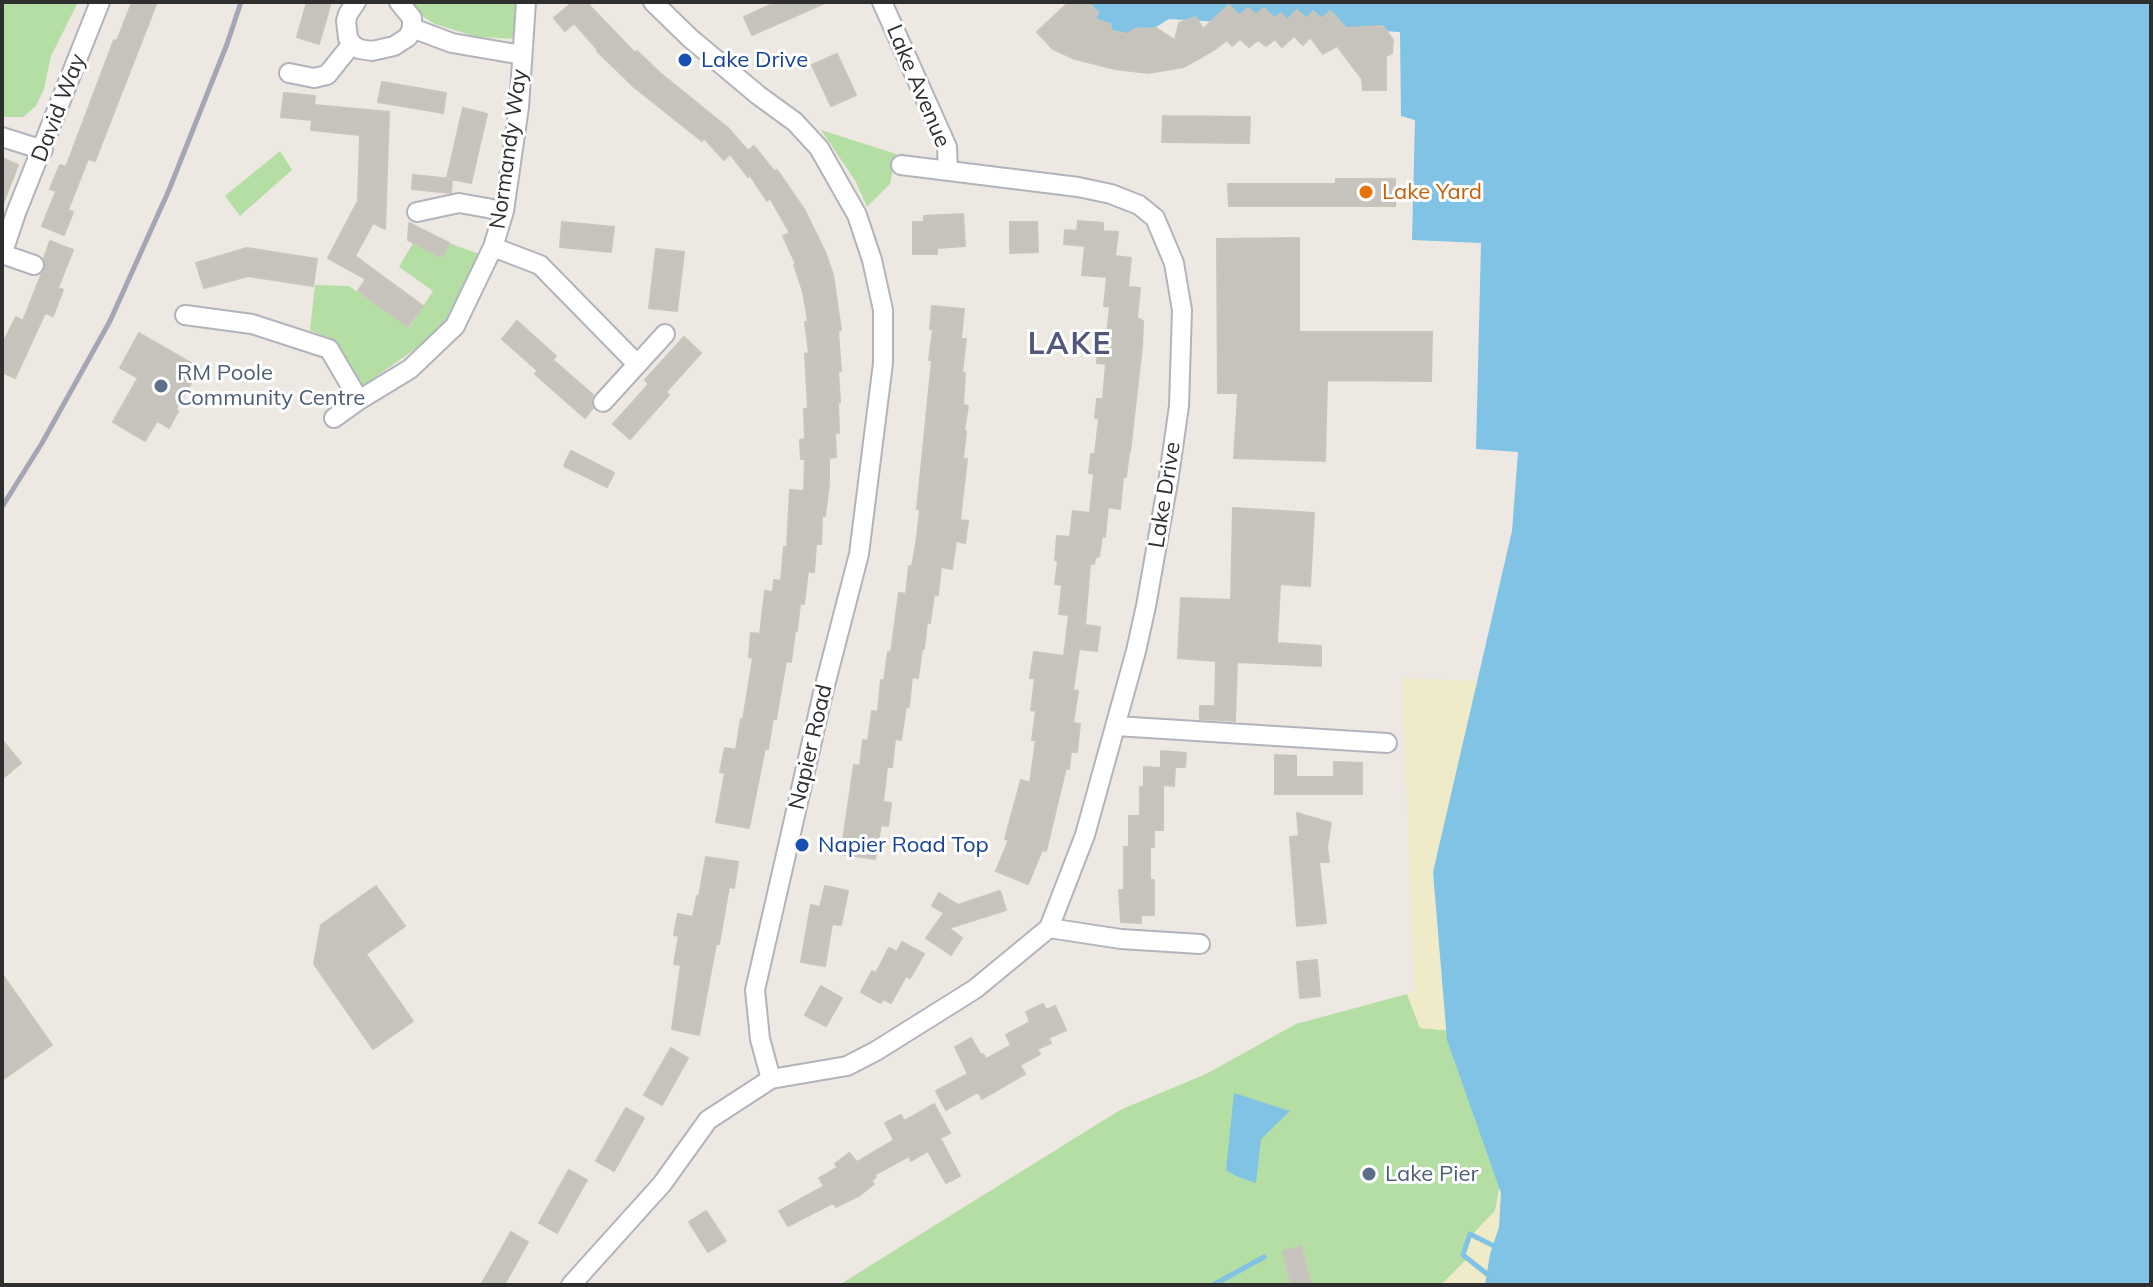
<!DOCTYPE html>
<html>
<head>
<meta charset="utf-8">
<style>
	body { margin:0 }
	#map { position:relative; width:2153px; height:1287px; overflow:hidden; background:#ede9e2; font-family:Mulish,sans-serif }
	canvas { display:block }
	.frame { position:absolute; inset:0; border:4px solid #2e2e2e; pointer-events:none }
</style>
</head>
<body>
<div id="map">
<canvas width="2153" height="1287"></canvas>
<div class="frame"></div>
</div>
<script>
const c = document.querySelector('canvas').getContext('2d');
c.lineJoin = 'round';
function fillPath(path, color) {
  c.fillStyle = color;
  c.fill(path, 'evenodd');
}
function poly(rows) {
  const path = new Path2D();
  for (const r of rows) {
    path.moveTo(r[0], r[1]);
    for (let i = 2; i < r.length; i += 2) path.lineTo(r[i], r[i + 1]);
  }
  return path;
}
function strokePath(path, color, width, dash) {
  c.strokeStyle = color;
  c.lineWidth = width;
  c.lineCap = dash ? 'butt' : 'round';
  c.setLineDash(dash || []);
  c.stroke(path);
}
function label(font, color, halo, rows, align = 'center') {
  c.font = font + ' Mulish,sans-serif';
  c.lineWidth = 6;
  c.setLineDash([]);
  c.textBaseline = 'middle';
  c.strokeStyle = halo;
  c.fillStyle = color;
  for (const [text, x, y, turn = 0] of rows) {
    c.save();
    c.translate(x, y);
    c.rotate((+turn || 0) * Math.PI / 180);
    c.textAlign = isNaN(turn) ? turn : align;
    if (halo) c.strokeText(text, 0, 0);
    c.fillText(text, 0, 0);
    c.restore();
  }
}
fillPath(poly([
	[2,2,78,2,51,56,44,89,36,106,23,117,2,117],
	[406,2,521,2,518,39,477,37,435,24,417,13],
	[821,130,896,154,890,184,867,207,856,182],
	[280,151,292,170,240,216,225,196],
	[413,243,441,257,449,243,482,255,459,305,438,333,364,385,356,382,336,341,310,330,315,285,349,286,409,328,433,291,399,267],
	[1407,994,1420,1028,1467,1032,1500,1185,1495,1211,1468,1239,1465,1261,1441,1285,839,1285,1120,1110,1206,1074,1296,1024]
]), '#b4dea4');
fillPath(poly([
	[1402,678,1497,682,1467,1032,1420,1028,1407,994,1415,992],
	[1500,1184,1523,1285,1441,1285,1465,1261,1468,1239,1495,1211]
]), '#efebc9');
fillPath(poly([
	[1073,2,2151,2,2151,1285,1485,1285,1490,1254,1499,1227,1501,1193,1447,1040,1433,872,1512,531,1518,452,1476,449,1481,243,1412,240,1415,120,1401,116,1400,32,1169,19,1140,37,1097,40],
	[1234,1093,1290,1111,1261,1139,1256,1183,1238,1177,1226,1170]
]), '#80c3e5');
strokePath(poly([
	[1487,1274,1463,1255,1470,1234,1492,1245],
	[1213,1285,1264,1257]
]), '#80c3e5', 5);
const building = poly([
	[132,2,157,2,95,161,88,159,68,210,73,212,64,235,42,226,56,191,50,189,60,165,66,167,114,40,117,41,132,2],
	[307,2,331,2,319,44,297,37,307,2],
	[573,2,586,2,635,53,637,51,660,73,728,128,748,151,754,146,774,171,777,170,804,209,826,254,833,275,841,330,838,331,841,371,838,371,840,402,838,403,839,433,835,433,836,457,829,458,829,484,825,516,822,516,821,544,816,544,814,572,808,571,804,604,800,604,797,631,795,631,791,662,786,661,776,719,773,718,768,749,765,748,749,828,716,822,725,773,720,772,725,748,736,750,741,719,743,720,753,658,749,657,751,633,760,634,765,591,773,592,774,580,781,581,784,547,787,547,790,490,804,491,805,459,801,459,800,440,805,439,804,409,808,409,805,354,809,353,805,322,808,321,803,292,794,265,796,264,783,236,790,233,770,198,767,201,750,175,748,177,730,154,724,160,704,138,702,141,634,87,597,51,598,50,574,23,565,31,554,18,573,2],
	[777,2,827,2,752,35,744,17,777,2],
	[1069,2,1087,2,1098,12,1095,19,1110,24,1112,31,1127,34,1135,29,1156,28,1175,40,1179,23,1196,17,1203,29,1229,5,1239,16,1248,8,1256,15,1264,8,1274,18,1281,13,1287,20,1297,10,1307,19,1313,11,1322,19,1330,11,1346,28,1383,26,1393,40,1392,53,1386,56,1386,90,1363,90,1362,79,1337,46,1323,54,1310,37,1303,45,1294,36,1282,47,1275,39,1266,46,1258,40,1249,47,1240,39,1232,46,1227,40,1214,50,1184,67,1148,73,1115,69,1075,59,1053,49,1037,32,1069,2],
	[837,54,856,95,831,106,812,65,837,54],
	[382,82,446,93,443,113,378,102,382,82],
	[284,93,315,96,314,105,389,112,385,229,373,223,355,256,423,306,408,327,358,291,366,279,328,258,358,201,360,135,311,130,312,120,281,117,284,93],
	[463,108,487,114,471,183,447,178,463,108],
	[1163,116,1250,117,1249,143,1162,142,1163,116],
	[2,158,18,165,3,204,2,203,2,158],
	[413,175,452,179,451,193,412,189,413,175],
	[1336,179,1395,179,1395,206,1229,206,1228,184,1336,184,1336,179],
	[963,214,965,246,937,248,937,254,913,254,913,222,924,222,924,216,963,214],
	[1078,221,1103,223,1103,231,1118,232,1115,256,1131,258,1128,287,1140,288,1137,318,1143,321,1142,347,1130,452,1129,452,1126,477,1123,477,1120,509,1108,507,1105,537,1102,536,1099,556,1095,558,1094,564,1090,564,1085,625,1100,627,1097,651,1079,649,1073,690,1078,691,1073,723,1080,724,1077,752,1071,752,1069,769,1066,768,1046,851,1042,850,1028,884,996,871,1009,840,1005,839,1021,780,1030,783,1036,740,1032,740,1036,711,1031,710,1035,678,1030,678,1034,652,1064,656,1069,615,1059,614,1062,585,1055,584,1058,561,1055,560,1057,536,1070,537,1073,511,1090,513,1094,474,1089,473,1091,454,1095,454,1099,418,1095,418,1097,399,1103,399,1106,364,1097,363,1099,342,1106,343,1110,307,1104,306,1107,277,1082,275,1085,246,1064,244,1065,230,1077,231,1078,221],
	[562,222,614,227,611,252,560,247,562,222],
	[1010,222,1037,222,1038,252,1010,253,1010,222],
	[409,223,449,243,442,257,408,240,409,223],
	[1299,238,1299,332,1432,332,1431,381,1327,380,1325,461,1234,458,1238,393,1218,393,1217,239,1299,238],
	[50,241,73,250,58,288,63,290,53,316,45,313,15,378,2,372,2,345,16,317,23,321,41,275,45,270,44,258,50,241],
	[247,248,317,259,313,286,248,276,204,288,196,263,247,248],
	[656,249,684,252,677,311,649,308,656,249],
	[932,306,964,309,961,339,966,339,962,373,965,373,963,405,968,406,964,431,966,431,963,459,967,459,960,520,968,521,965,543,956,541,952,569,941,567,938,595,934,595,930,623,927,622,924,649,922,649,918,678,912,677,909,707,906,706,901,740,895,739,892,767,887,767,883,802,891,803,888,826,881,825,875,859,841,854,854,765,860,766,863,740,868,741,872,711,878,712,881,680,884,681,888,652,891,653,899,593,906,594,909,566,912,567,917,538,920,509,917,509,932,360,929,360,933,330,930,329,932,306],
	[517,321,556,356,553,360,593,395,591,400,593,408,585,418,535,374,538,371,502,339,517,321],
	[139,333,200,368,176,409,178,411,169,428,157,421,145,441,113,422,138,378,120,368,139,333],
	[684,337,701,353,666,392,669,395,630,439,613,424,649,384,645,380,684,337],
	[571,451,614,473,607,487,564,466,571,451],
	[1233,508,1314,513,1310,586,1280,584,1277,643,1321,646,1321,666,1237,662,1235,721,1200,719,1200,706,1215,706,1216,661,1178,658,1181,598,1231,600,1233,508],
	[2,740,21,763,2,779,2,740],
	[1161,751,1186,753,1185,767,1175,767,1174,786,1163,785,1163,830,1154,830,1154,847,1150,847,1150,880,1154,880,1154,915,1141,915,1141,923,1121,922,1119,890,1124,890,1124,847,1129,847,1129,816,1140,816,1140,787,1144,787,1144,767,1161,768,1161,751],
	[1275,755,1296,756,1296,777,1334,777,1334,762,1362,763,1362,794,1275,794,1275,755],
	[1297,813,1331,823,1327,847,1329,862,1319,862,1326,923,1297,926,1290,837,1299,836,1297,813],
	[706,857,738,862,734,888,729,887,719,944,716,944,699,1035,672,1029,681,965,674,964,679,936,674,935,678,914,693,917,697,896,699,896,706,857],
	[376,886,405,926,366,954,413,1021,373,1049,314,964,321,925,376,886],
	[825,886,848,891,841,925,832,924,825,966,801,962,811,905,820,907,825,886],
	[1000,891,1006,910,949,928,962,938,951,955,926,938,944,913,932,906,939,893,958,905,1000,891],
	[902,942,924,954,910,978,906,976,891,1003,883,999,881,1003,861,992,872,971,876,973,889,948,897,952,902,942],
	[1317,960,1320,996,1300,998,1297,962,1317,960],
	[2,974,52,1045,2,1080,2,974],
	[821,986,842,998,826,1026,805,1015,821,986],
	[1043,1004,1046,1010,1055,1006,1066,1030,1048,1038,1051,1043,1037,1049,1040,1054,1020,1065,1025,1074,982,1099,978,1092,946,1110,936,1091,968,1074,955,1047,971,1038,981,1055,983,1054,986,1059,1011,1045,1006,1035,1030,1022,1026,1012,1043,1004],
	[671,1048,688,1058,662,1105,644,1095,671,1048],
	[934,1104,950,1133,940,1138,960,1176,946,1183,928,1151,911,1161,909,1156,874,1175,876,1177,871,1181,874,1184,860,1195,836,1207,833,1203,788,1226,779,1211,824,1186,819,1178,838,1167,835,1164,849,1153,857,1162,894,1140,885,1123,901,1115,904,1121,934,1104],
	[626,1108,644,1118,614,1171,596,1161,626,1108],
	[569,1170,587,1180,557,1233,539,1223,569,1170],
	[706,1211,726,1241,708,1252,689,1222,706,1211],
	[511,1232,528,1242,504,1285,481,1285,511,1232],
	[1301,1246,1311,1285,1291,1285,1283,1251,1301,1246]
]);
fillPath(building, '#c6c3bd');
strokePath(building, '#c9c5bb', 2);
const minor = poly([
	[356,2,348,14,346,21,348,38,352,44,359,49,372,51,394,46,408,37,412,28,412,18,399,2],
	[653,2,690,38,758,95,795,122,819,148,857,215,872,260,883,310,883,363,859,554,823,693,755,990,760,1039,771,1079],
	[882,2,947,147,948,171],
	[412,28,452,43,522,55],
	[289,73,314,78,327,75,352,44],
	[2,137,43,150],
	[417,212,459,203,504,211],
	[493,247,540,265,637,364],
	[2,254,34,265],
	[2,255,16,213,100,2],
	[185,315,252,324,329,349,359,400],
	[603,402,665,334],
	[334,418,359,400,410,369,455,326,493,247,504,211,519,107,526,2],
	[1116,726,1387,743],
	[1049,928,1121,939,1200,944],
	[571,1285,662,1184,708,1120,771,1079,847,1066,876,1051,975,989,1049,928,1085,835,1136,651,1146,606,1169,476,1179,406,1182,310,1174,263,1155,218,1139,205,1111,194,1078,187,901,165]
]);
strokePath(minor, '#b2b3bc', 22);
strokePath(minor, '#fff', 18);
strokePath(poly([
	[2,507,42,443,110,321,169,190,227,44,241,2]
]), '#a4a6b6', 5);
for (const [x, y, r, color] of [
	[685,60,8,"#1a4fb4"],
	[1366,192,8,"#e8710a"],
	[161,386,8,"#5c6f8a"],
	[802,845,8,"#1a4fb4"],
	[1369,1174,8,"#5c6f8a"]
]) {
  const dot = new Path2D();
  dot.arc(x, y, r, 0, 2 * Math.PI);
  c.fillStyle = color;
  c.fill(dot);
  strokePath(dot, '#fff', 3);
}
label('22px', '#164399', '#fff', [
	["Lake Drive",701,60],
	["Napier Road Top",818,845]
], 'left');
label('22px', '#2e2e2e', '#fff', [
	["Lake Avenue",918,86,67],
	["David Way",59,108,-69],
	["Normandy Way",509,149,-82],
	["Lake Drive",1165,495,-81],
	["Napier Road",811,747,-77]
]);
label('22px', '#c56008', '#fff', [
	["Lake Yard",1382,192]
], 'left');
label('22px', '#4e5e75', '#fff', [
	["RM Poole",177,373],
	["Community Centre",177,398],
	["Lake Pier",1385,1174]
], 'left');
c.letterSpacing = '2px';
label('bold 30px', '#51567b', '#fff', [
	["LAKE",1070,345]
]);
c.letterSpacing = '0px';
</script>
</body>
</html>
